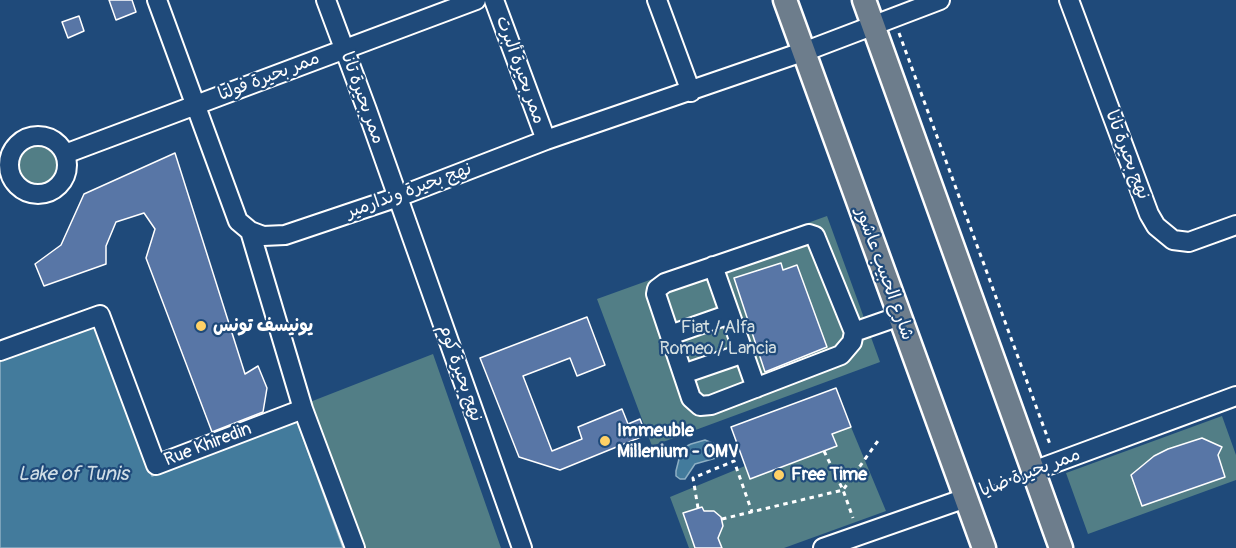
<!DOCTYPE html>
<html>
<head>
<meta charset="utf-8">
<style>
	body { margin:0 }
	canvas { display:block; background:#1f4a7a }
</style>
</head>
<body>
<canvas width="1236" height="548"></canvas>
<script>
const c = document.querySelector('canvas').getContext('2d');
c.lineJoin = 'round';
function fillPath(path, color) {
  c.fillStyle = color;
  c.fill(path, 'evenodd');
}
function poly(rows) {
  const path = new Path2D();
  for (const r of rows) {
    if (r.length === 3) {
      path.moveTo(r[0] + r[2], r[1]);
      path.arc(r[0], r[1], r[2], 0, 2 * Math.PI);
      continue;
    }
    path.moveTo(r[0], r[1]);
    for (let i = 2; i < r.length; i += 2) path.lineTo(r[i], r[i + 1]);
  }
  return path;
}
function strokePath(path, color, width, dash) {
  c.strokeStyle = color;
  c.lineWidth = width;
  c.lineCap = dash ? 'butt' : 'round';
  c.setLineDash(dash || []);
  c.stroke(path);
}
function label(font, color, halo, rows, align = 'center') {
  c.font = font + ' Pangolin,"Playpen Sans Arabic",sans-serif';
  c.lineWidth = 4.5;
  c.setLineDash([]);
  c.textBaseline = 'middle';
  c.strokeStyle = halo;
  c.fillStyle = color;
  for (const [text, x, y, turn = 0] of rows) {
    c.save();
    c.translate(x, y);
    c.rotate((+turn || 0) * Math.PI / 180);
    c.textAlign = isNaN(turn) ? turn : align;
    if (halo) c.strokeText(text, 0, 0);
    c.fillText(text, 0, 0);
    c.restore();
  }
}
fillPath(poly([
	[38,166,20],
	[827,216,880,362,652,446,597,299],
	[433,354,501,548,363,548,310,402],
	[1222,416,1236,455,1236,480,1088,534,1066,473],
	[851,427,886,511,784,548,689,548,670,497,745,466,750,478,837,446,832,434]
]), '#527e86');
const water = poly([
	[95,325,152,476,297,421,343,548,0,548,0,360,95,325],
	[705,440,717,445,718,453,716,458,695,464,685,479,680,479,676,476,676,471,680,455,685,447,691,444,705,440]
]);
fillPath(water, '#437b9c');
strokePath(water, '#8eb0c4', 1.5);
const building = poly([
	[109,0,132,0,136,12,116,20,109,0],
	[79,16,84,31,68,38,62,22,79,16],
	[175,153,245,374,258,366,267,388,263,412,212,432,146,258,155,229,144,213,116,222,106,246,106,264,44,286,35,264,61,245,84,194,175,153],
	[781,263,783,270,797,265,827,347,765,372,734,278,781,263],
	[587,317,605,365,577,376,570,358,523,376,552,451,582,439,578,427,622,409,628,424,640,419,646,435,560,470,519,457,480,358,587,317],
	[836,388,851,427,832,434,837,446,750,479,731,427,836,388],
	[1202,438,1222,447,1218,455,1225,477,1142,506,1131,475,1154,456,1168,449,1202,438],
	[702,507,704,511,714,511,721,517,723,526,718,538,722,548,695,548,683,513,702,507]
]);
fillPath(building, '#5876a6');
strokePath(building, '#fff', 1.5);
const minor = poly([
	[157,0,238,221,250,231,263,236,285,235,398,197,546,140,814,48,940,0],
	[326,0,367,110,522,548],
	[494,0,546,140],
	[657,0,691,92],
	[1069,0,1149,214,1156,226,1173,240,1189,242,1236,225],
	[38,165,29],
	[65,154,476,0],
	[250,231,303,409],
	[809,234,815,236,854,332,852,342,841,355,711,405,700,406,691,398,656,294,657,289,665,283,809,234],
	[713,266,756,388],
	[854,332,900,316],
	[670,335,730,314],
	[0,351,100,315,156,465,303,409,355,548],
	[683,374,744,353],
	[1033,471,1236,396],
	[823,548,966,498]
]);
const major = poly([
	[785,0,984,548],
	[864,0,1061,548]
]);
strokePath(minor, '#fff', 22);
strokePath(major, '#fff', 27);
strokePath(poly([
	[899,33,1051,447],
	[824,451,843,490,853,518],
	[984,490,1014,478],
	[698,508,693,478,734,461,752,512],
	[722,519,843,490,880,438]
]), '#fff', 3, [4.5, 4.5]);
strokePath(minor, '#1f4a7a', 18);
strokePath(major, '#6d7d8c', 22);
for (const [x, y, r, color] of [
	[201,326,6,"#ffd166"],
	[605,441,6,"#ffd166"],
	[779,475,6,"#ffd166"]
]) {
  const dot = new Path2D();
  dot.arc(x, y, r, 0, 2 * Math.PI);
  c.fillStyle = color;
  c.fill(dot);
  strokePath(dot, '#1f4a7a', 2);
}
label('18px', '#fff', '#1f4a7a', [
	["ممر بحيرة ألبرت",520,70,70],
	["ممر بحيرة فولتا",269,77,-21],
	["ممر بحيرة تانا",362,98,70],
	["نهج بحيرة تانا",1127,155,69],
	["نهج بحيرة وندارمير",409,191,-20],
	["شارع الحبيب عاشور",884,274,70],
	["نهج بحيرة كوم",460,373,71],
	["Rue Khiredin",208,445,-21],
	["ممر بحيرة ضايا",1030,473,-21]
]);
label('bold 18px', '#fff', '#1f4a7a', [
	["يونيسف تونس",213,326],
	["Immeuble",617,431],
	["Millenium - OMV",617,452],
	["Free Time",791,475]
], 'left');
label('18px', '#d4dfe1', '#1f4a7a', [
	["Fiat / Alfa",718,328],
	["Romeo / Lancia",718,349]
]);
label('italic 20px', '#d0dee6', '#1f4a7a', [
	["Lake of Tunis",73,475]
]);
</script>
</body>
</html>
